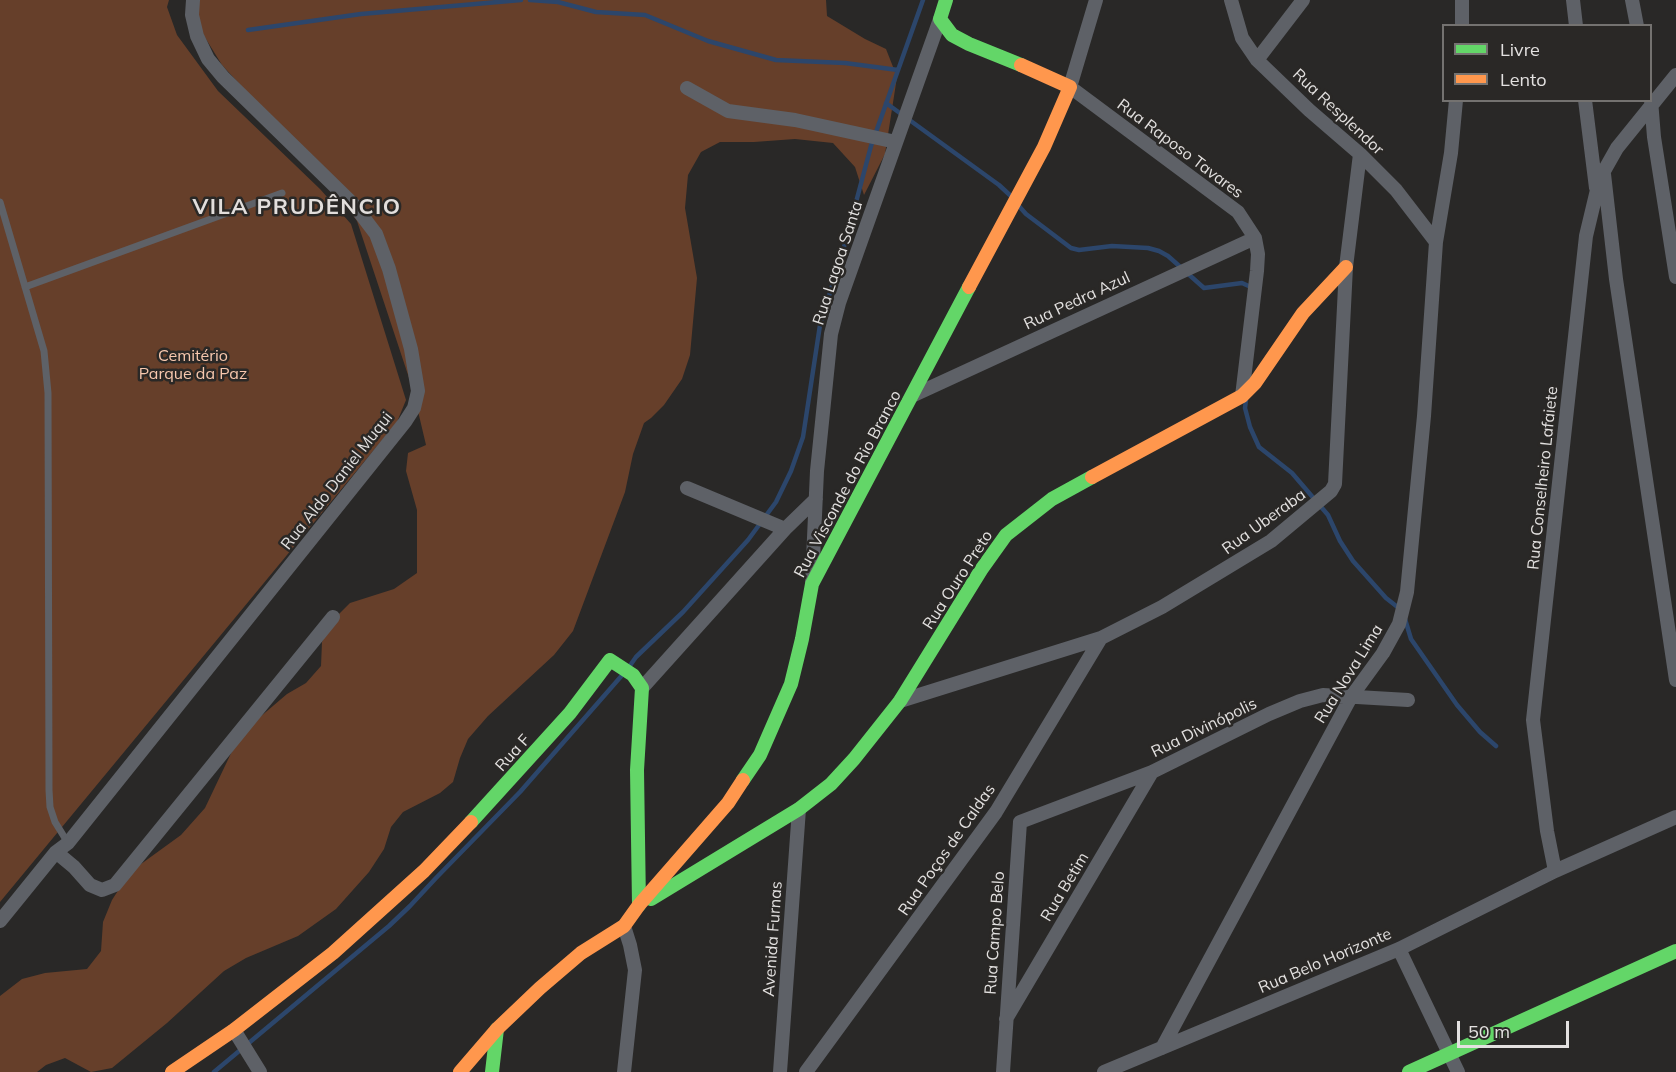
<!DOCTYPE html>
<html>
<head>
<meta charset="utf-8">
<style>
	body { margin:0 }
	#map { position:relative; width:1676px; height:1072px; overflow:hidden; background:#292827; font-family:Mulish,sans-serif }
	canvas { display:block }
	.legend { position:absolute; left:1442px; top:24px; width:210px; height:78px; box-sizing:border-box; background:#2a2826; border:2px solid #747270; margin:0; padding:8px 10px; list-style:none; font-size:18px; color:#e3e1e0 }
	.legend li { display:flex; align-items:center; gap:12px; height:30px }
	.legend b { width:30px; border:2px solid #747270 }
	.scale { position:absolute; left:1457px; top:1021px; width:112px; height:27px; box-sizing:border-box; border:3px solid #e3e1e0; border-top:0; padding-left:8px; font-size:18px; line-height:21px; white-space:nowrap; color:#e3e1e0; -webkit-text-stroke:4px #2a2826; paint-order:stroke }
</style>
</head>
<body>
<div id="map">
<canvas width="1676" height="1072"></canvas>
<ul class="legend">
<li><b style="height:8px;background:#63d668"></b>Livre</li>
<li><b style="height:8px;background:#ff974d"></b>Lento</li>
</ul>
<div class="scale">50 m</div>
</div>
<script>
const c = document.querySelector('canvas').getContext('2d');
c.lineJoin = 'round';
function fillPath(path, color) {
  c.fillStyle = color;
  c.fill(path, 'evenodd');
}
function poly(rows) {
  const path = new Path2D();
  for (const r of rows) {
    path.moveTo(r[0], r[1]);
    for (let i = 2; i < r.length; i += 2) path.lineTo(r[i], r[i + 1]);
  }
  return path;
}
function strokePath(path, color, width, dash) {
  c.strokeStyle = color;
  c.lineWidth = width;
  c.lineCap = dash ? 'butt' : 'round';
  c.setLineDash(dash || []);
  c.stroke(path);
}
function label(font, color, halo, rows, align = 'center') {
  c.font = font + ' Mulish,sans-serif';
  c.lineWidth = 5;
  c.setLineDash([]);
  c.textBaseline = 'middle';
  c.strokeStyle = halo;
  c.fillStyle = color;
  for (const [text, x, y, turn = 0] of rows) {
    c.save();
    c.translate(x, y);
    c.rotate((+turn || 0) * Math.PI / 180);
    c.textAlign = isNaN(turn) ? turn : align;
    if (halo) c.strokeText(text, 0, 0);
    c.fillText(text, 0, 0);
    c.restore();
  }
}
fillPath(poly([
	[0,0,169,0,167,7,177,35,218,91,320,189,351,224,406,400,397,422,0,902],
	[195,0,826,0,827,16,865,39,886,49,897,77,885,154,864,195,855,167,833,143,795,139,754,142,720,142,701,152,688,175,685,208,697,278,690,355,682,379,664,405,651,418,644,423,633,454,625,492,573,631,554,655,488,716,468,739,460,758,453,782,440,793,403,812,391,827,384,849,369,872,336,909,298,936,246,958,224,971,167,1023,112,1068,91,1072,65,1058,46,1065,37,1072,0,1072,0,996,22,979,45,973,87,969,101,951,103,922,112,900,130,872,181,835,205,808,234,747,260,717,287,694,306,683,321,666,322,642,330,623,350,603,394,589,417,573,417,510,406,471,408,453,426,445,413,390,357,221,317,168,222,65,201,31]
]), '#663f2a');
strokePath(poly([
	[530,0,558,2,596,12,645,15,708,41,776,60,845,63,898,70],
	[248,30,361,14,521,0],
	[886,103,999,185,1013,198],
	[1018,205,1026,214,1071,248,1079,250,1112,246,1148,248,1159,251,1168,256,1204,288,1242,283,1253,288],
	[1246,400,1245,408,1250,427,1259,447,1292,473,1328,515,1340,541,1353,561,1386,598,1400,609],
	[1405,619,1411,639,1457,705,1480,732,1496,746],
	[629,667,636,657,683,612,748,540,776,502,791,471,803,437,820,325,844,247,871,146,923,0],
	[214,1072,389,926,410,906,436,878,520,792,624,673]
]), '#2c466b', 4.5);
strokePath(poly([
	[0,202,44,351,48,393,49,790,50,807,55,822,68,843],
	[25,287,282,193]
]), '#5e6167', 7);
strokePath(poly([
	[1096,0,1070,87,1238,212,1255,238,1258,254,1257,271,1242,396],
	[1231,0,1242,38,1257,60,1309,110,1360,154,1396,190,1436,242],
	[1573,0,1576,26],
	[1632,0,1637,26],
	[1462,26,1462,0],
	[1257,60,1303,0],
	[687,88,728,111,795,120,896,142],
	[1585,100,1596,188],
	[1651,100,1654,137,1676,277],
	[1604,174,1616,279,1676,680],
	[914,395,1255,238],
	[687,488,785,529],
	[812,582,817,471,831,334,839,303,940,19],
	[642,688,785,529,816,499],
	[900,701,1101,638,1162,607,1271,541,1331,491,1335,484,1346,267,1360,154],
	[1020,822,1152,772,1269,714,1300,701,1323,695,1408,700],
	[56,852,74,867,90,885,102,890,115,885,333,617],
	[1555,871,1547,831,1533,720,1586,236,1597,190,1604,171,1617,148,1676,75],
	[0,921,56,852,68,843,405,422,414,408,418,391,411,349,389,269,376,234,354,205,223,77,208,59,197,36,192,15,193,0],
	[624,926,630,945,635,970,624,1072],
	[1399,949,1458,1072],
	[1006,1019,1152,772],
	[234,1030,260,1072],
	[1162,1048,1351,697,1383,653,1399,624,1407,592,1424,416,1436,242,1451,153,1456,100],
	[780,1072,799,809],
	[806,1072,996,812,1101,638],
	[1003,1072,1020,822],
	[1104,1072,1399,949,1555,871,1676,817]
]), '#5e6167', 14);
strokePath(poly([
	[946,0,940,19,952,35,969,44,1021,65],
	[743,780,760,755,791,684,802,639,812,584,969,287],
	[471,822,570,713,610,660,633,675,642,688,637,770,639,905],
	[651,899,799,809,831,784,854,759,900,701,981,570,1006,535,1052,499,1092,477],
	[492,1072,497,1029],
	[1409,1072,1676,951]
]), '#63d668', 14);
strokePath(poly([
	[969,287,1044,147,1070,87,1021,65],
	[1092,477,1242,396,1255,383,1303,313,1346,267],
	[172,1072,234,1030,333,953,424,871,471,822],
	[460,1072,497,1029,540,988,581,953,624,926,639,905,728,803,743,780]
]), '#ff974d', 14);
label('16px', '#e3e1e0', '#2a2826', [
	["Rua Resplendor",1338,112,43],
	["Rua Raposo Tavares",1180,149,37],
	["Rua Lagoa Santa",838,263,-72],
	["Rua Pedra Azul",1077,301,-25],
	["Rua Conselheiro Lafaiete",1543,478,-84],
	["Rua Aldo Daniel Muqui",337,481,-52],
	["Rua Visconde do Rio Branco",848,484,-62],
	["Rua Uberaba",1264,522,-36],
	["Rua Ouro Preto",958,580,-57],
	["Rua Nova Lima",1349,674,-58],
	["Rua Divinópolis",1204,728,-26],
	["Rua F",513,753,-48],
	["Rua Poços de Caldas",947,850,-55],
	["Rua Betim",1065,887,-59],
	["Rua Campo Belo",995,933,-86],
	["Avenida Furnas",773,939,-86],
	["Rua Belo Horizonte",1325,961,-23]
]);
label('16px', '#f8c8ae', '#2a2826', [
	["Cemitério",193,356],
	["Parque da Paz",193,374]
]);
c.letterSpacing = '1.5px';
label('bold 22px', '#e2dedc', '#2a2826', [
	["VILA PRUDÊNCIO",297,207]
]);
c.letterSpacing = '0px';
</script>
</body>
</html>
